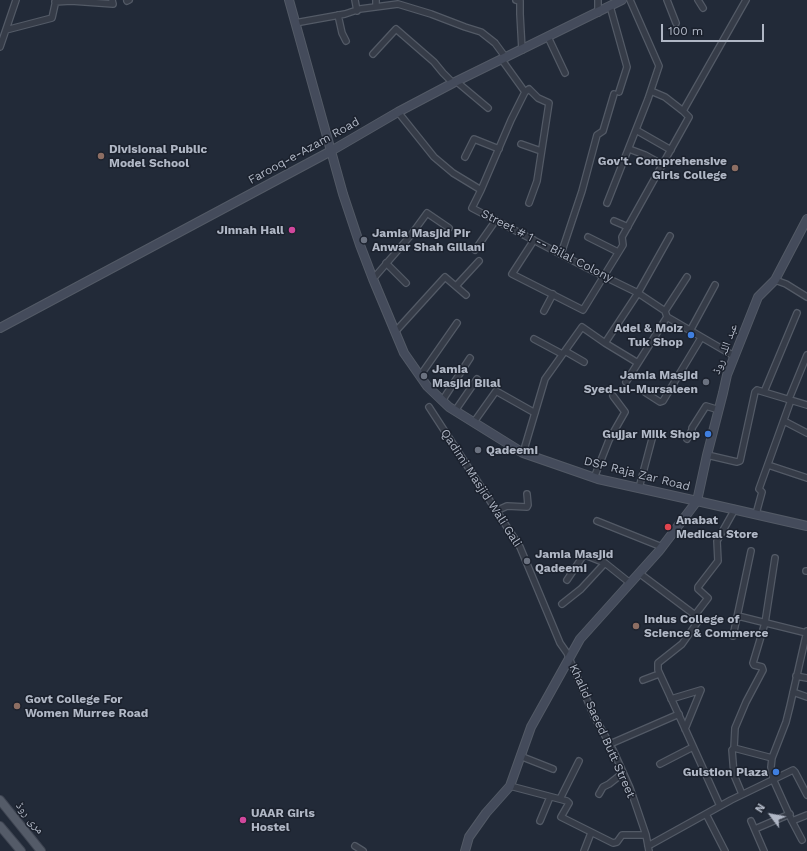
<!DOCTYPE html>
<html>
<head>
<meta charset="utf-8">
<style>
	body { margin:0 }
	#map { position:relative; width:807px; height:851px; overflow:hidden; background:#222a38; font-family:"Work Sans",sans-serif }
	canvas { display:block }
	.north { position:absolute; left:751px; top:795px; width:40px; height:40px; -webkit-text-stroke:3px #1b212d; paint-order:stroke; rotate:302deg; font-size:11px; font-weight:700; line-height:16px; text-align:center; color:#b0b7c5 }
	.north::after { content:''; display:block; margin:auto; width:14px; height:18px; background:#b0b7c5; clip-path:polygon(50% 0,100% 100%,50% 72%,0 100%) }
	.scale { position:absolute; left:661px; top:24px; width:103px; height:18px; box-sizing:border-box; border:2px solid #b0b7c5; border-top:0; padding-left:5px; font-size:12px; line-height:14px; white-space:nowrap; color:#b0b7c5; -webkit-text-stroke:3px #1b212d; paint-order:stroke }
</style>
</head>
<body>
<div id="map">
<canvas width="807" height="851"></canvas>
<div class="north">N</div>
<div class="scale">100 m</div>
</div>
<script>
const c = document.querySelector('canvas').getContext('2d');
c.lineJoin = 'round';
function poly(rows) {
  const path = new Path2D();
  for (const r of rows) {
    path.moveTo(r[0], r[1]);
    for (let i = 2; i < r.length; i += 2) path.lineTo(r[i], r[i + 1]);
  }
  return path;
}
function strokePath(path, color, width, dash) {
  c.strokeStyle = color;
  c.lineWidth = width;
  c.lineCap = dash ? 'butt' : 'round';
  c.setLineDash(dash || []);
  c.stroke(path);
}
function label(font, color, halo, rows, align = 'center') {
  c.font = font + ' "Work Sans","Noto Naskh Arabic",sans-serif';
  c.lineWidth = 3;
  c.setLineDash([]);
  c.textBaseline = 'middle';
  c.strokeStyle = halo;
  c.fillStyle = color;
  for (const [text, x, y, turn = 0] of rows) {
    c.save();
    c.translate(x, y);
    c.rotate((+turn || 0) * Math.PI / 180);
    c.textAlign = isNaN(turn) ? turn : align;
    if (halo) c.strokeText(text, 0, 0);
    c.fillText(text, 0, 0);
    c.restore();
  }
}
const street = poly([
	[355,0,357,11],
	[376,0,376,7],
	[516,0,520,1,520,14,522,50],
	[667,0,676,23],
	[698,0,703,8],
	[127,1,129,0],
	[55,2,71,1,113,4,112,0],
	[610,6,627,67,619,92],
	[598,13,598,0],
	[338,15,342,33,346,41],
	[295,23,345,14,360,9,398,4,431,14,465,27,481,32,495,43,506,58],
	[6,30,52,18,56,0],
	[548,37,565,73],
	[0,47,16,0],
	[373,54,396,29,434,62,443,73,453,83],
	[457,82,488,108],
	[525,92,529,89,538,98,549,103,537,181,529,203],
	[683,111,746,0],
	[398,112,434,157,453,173,481,190,472,208,587,268,638,293,665,311,667,317,734,356],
	[636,130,671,150],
	[521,144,541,151],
	[629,149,645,155,663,165],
	[465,157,474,139,499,149],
	[481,190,511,120,525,92,502,60],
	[607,203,648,99,659,66,630,0],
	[614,221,628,227],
	[588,237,618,252],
	[534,240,512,274,583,310,623,245,622,237,689,117,683,111,665,97,651,91],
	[475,250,496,220],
	[561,254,582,191,597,135,603,131,614,94],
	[386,263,406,283],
	[373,279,411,235,427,213,449,228],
	[775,280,786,284,807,297],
	[456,286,479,261],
	[544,311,553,294],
	[665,311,687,277],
	[690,331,715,285],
	[395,332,445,277,466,295],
	[534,339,562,354],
	[605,343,638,293,670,236],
	[565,351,584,362],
	[420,376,457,323],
	[626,382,667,317],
	[764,392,797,313],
	[646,393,660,402,663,401,701,338],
	[789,399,807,355],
	[442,401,470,358],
	[429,407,520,547,560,643,567,653,594,716,613,750,630,788,646,835,649,851],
	[455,411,477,379],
	[784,421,807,433],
	[474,422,496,391,535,413],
	[687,439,692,430,692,428,706,406,719,410],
	[523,453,545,379,582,327,605,343,638,363],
	[707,455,737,462,740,461,755,392,757,390,807,405],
	[768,465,807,478],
	[594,478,609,440,625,412,613,396],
	[639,488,652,439],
	[496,511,507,506,527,507,528,505,527,494],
	[756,514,762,492,759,489,791,400],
	[597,521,662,547],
	[806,571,807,571],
	[639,573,695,615],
	[567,580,583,556,585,555,605,563,630,583],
	[562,604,581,589,605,563],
	[738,616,807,633],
	[807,631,790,706,786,722,772,758,771,767,773,779,792,821,807,815],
	[733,636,751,551],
	[796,676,807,678],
	[643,680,659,674],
	[793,692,807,697],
	[671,699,701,690,685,729],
	[610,744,679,714],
	[734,748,772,758],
	[520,756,553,769],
	[660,764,693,747],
	[510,786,567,801,569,803,561,817,613,843,617,842,622,835,646,835],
	[599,794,603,787,609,784,623,773],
	[742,794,734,775,732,750,734,748,735,728,746,702,763,670,762,667,754,665,753,663,765,623,775,558],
	[560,799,579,761],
	[720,806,682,722,658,670,658,663,682,644,699,620,695,615,708,598,698,589,698,587,718,561,717,541,735,509],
	[706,814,725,851],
	[540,821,550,797],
	[751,821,764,851],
	[792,821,802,840],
	[755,829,790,814],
	[355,846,363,851],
	[648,846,731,800,793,770,795,772,807,795],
	[584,851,591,833]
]);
const secondary = poly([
	[289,0,343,194,360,245,373,279,404,353,427,386,449,407,523,453,598,479,697,501,807,526],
	[0,328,331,151,398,112,453,83,622,0],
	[465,851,469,837,486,813,510,786,531,727,580,639,659,551,697,501,707,455,723,393,727,375,758,297,775,280,807,219]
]);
const primary = poly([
	[0,800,41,851],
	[0,826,21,851]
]);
strokePath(street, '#535a66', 8);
strokePath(secondary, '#535a66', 10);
strokePath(primary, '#3f4552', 10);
strokePath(street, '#363c48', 5.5);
strokePath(secondary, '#444b5b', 8);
strokePath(primary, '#545b68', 8);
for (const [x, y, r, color] of [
	[101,156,4,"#8d6e63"],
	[735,168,4,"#8d6e63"],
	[292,230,4,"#d1479c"],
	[364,240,4,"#6b7280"],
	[691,335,4,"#3f7fe0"],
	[424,376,4,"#6b7280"],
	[706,382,4,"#6b7280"],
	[708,434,4,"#3f7fe0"],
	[478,450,4,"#6b7280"],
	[668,527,4,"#e0444e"],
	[527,561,4,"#6b7280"],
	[636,626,4,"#8d6e63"],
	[17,706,4,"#8d6e63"],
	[776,772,4,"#3f7fe0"],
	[243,820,4,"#d1479c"]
]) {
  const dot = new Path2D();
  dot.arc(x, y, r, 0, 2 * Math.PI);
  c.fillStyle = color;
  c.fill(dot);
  strokePath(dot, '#1b212d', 1.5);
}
label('bold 12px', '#b0b7c5', '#1b212d', [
	["Divisional Public",109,149],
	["Model School",109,163],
	["Gov't. Comprehensive",727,161,"right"],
	["Girls College",727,175,"right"],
	["Jinnah Hall",284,230,"right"],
	["Jamia Masjid Pir",372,233],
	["Anwar Shah Gillani",372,247],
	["Adel & Moiz",683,328,"right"],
	["Tuk Shop",683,342,"right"],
	["Jamia",432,369],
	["Masjid Bilal",432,383],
	["Jamia Masjid",698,375,"right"],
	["Syed-ul-Mursaleen",698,389,"right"],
	["Gujjar Milk Shop",700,434,"right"],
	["Qadeemi",486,450],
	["Anabat",676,520],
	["Medical Store",676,534],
	["Jamia Masjid",535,554],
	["Qadeemi",535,568],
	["Indus College of",644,619],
	["Science & Commerce",644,633],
	["Govt College For",25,699],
	["Women Murree Road",25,713],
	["Gulstion Plaza",768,772,"right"],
	["UAAR Girls",251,813],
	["Hostel",251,827]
], 'left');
label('12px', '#b0b7c5', '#1b212d', [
	["Farooq-e-Azam Road",304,151,-29],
	["Street # 1 -- Bilal Colony",547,246,27],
	["عبد اللہ روڈ",725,349,-70],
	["DSP Raja Zar Road",637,474,14],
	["Qadimi Masjid Wali Gali",481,488,57],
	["Khalid Saeed Butt Street",602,731,66],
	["مری روڈ",30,818,51]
]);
</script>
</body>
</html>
